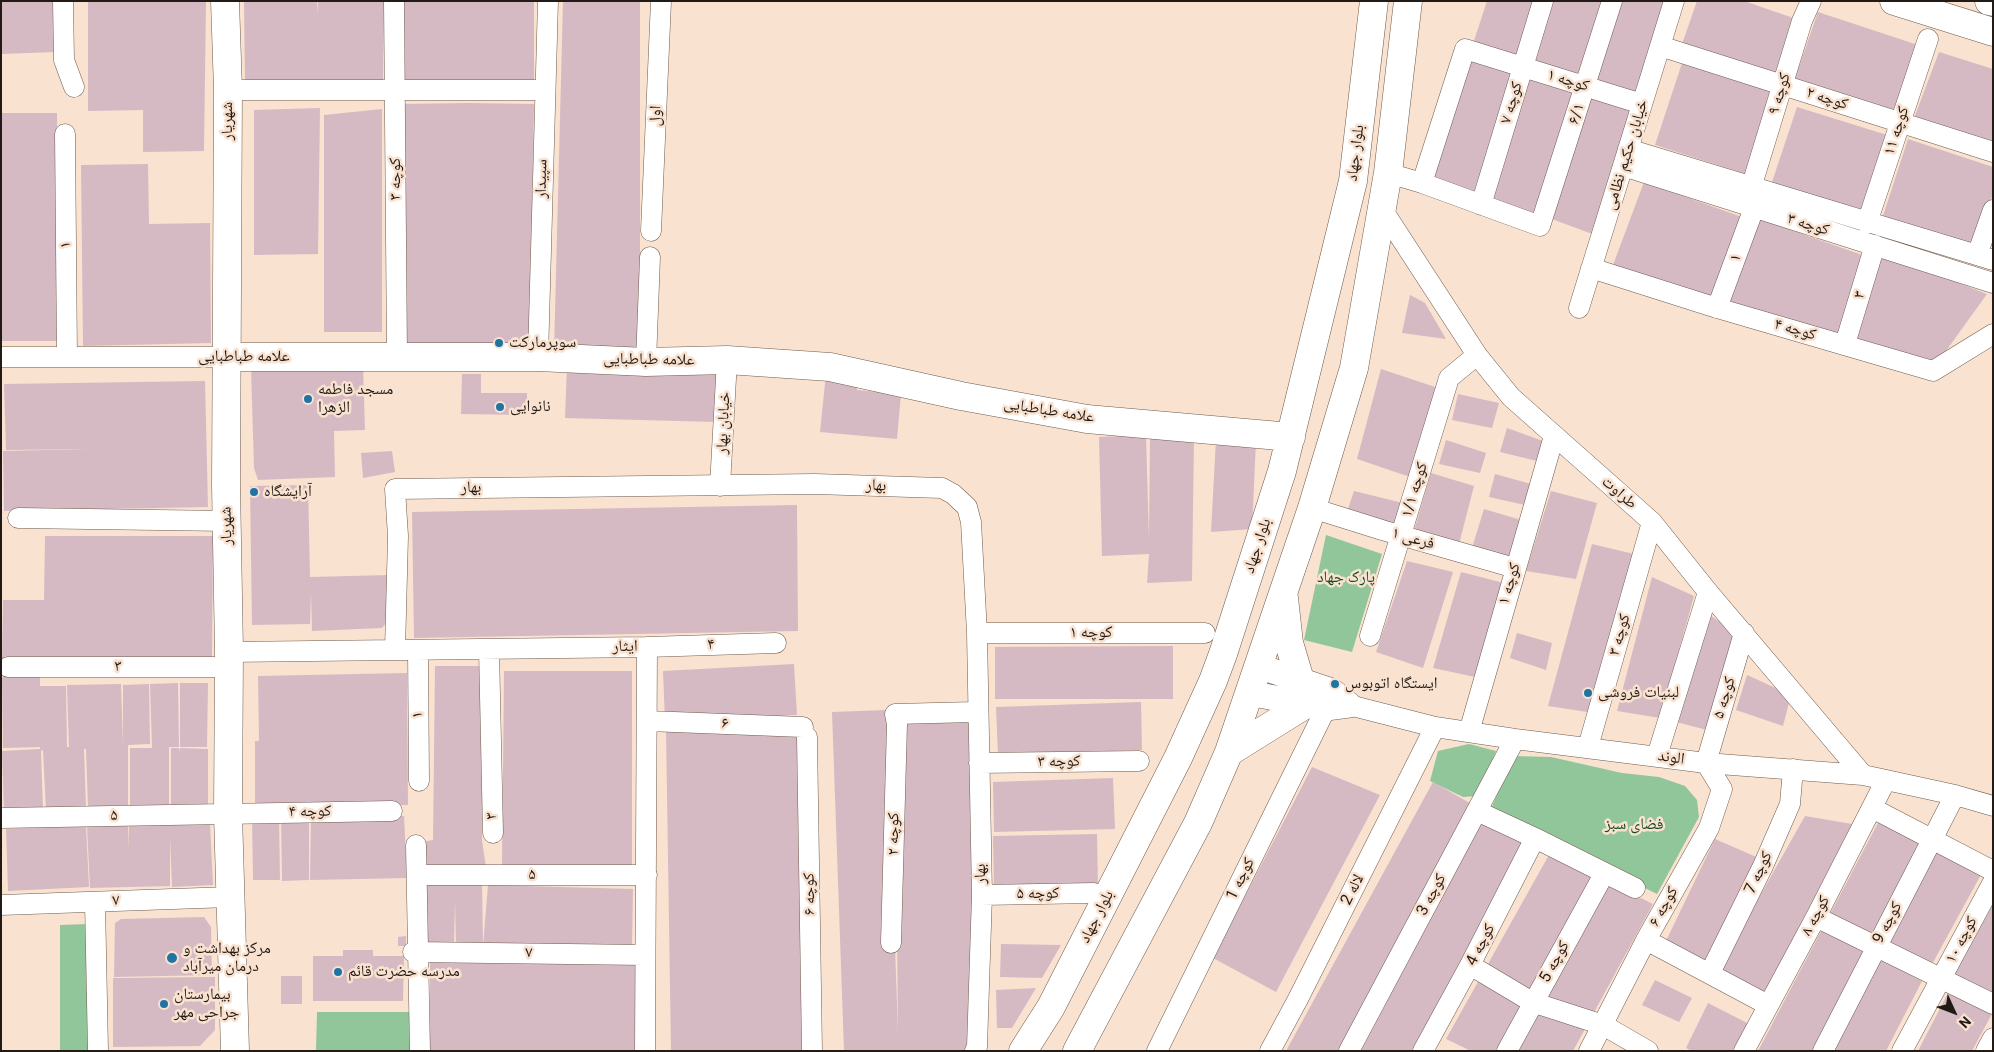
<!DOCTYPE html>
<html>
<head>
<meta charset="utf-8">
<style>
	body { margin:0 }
	#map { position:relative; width:1994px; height:1052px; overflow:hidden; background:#f9e2d0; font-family:Roboto,sans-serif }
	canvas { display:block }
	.frame { position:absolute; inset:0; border:2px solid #221a14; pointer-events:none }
	.north { position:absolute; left:1929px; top:987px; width:50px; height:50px; -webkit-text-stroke:4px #f9e2d0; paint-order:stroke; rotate:133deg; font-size:14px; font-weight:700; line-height:20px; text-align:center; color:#221a14 }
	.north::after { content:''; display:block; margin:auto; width:18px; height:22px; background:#221a14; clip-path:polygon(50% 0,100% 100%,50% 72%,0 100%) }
</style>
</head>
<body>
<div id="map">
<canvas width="1994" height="1052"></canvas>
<div class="frame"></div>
<div class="north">N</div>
</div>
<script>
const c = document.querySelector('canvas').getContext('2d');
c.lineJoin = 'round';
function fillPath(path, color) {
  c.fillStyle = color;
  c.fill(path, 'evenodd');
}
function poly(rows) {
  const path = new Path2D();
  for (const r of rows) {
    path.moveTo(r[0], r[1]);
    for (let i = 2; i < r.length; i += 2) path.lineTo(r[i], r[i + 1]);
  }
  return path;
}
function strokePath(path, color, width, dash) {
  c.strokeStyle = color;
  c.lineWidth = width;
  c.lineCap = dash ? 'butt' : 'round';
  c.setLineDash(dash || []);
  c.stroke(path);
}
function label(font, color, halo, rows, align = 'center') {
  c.font = font + ' Roboto,"Noto Naskh Arabic",sans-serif';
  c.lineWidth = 5;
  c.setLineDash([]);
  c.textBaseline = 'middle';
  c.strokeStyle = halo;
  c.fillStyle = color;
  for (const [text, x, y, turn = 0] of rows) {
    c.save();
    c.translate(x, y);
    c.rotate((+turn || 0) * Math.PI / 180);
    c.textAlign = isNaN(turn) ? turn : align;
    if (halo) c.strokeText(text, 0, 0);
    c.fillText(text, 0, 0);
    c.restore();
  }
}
fillPath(poly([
	[1326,535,1382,554,1352,652,1304,640],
	[1469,744,1496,751,1478,796,1463,797,1430,781,1438,751],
	[1514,756,1551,757,1622,773,1659,777,1685,786,1697,800,1699,817,1657,894,1490,811],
	[88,924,88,1051,60,1051,60,925],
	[317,1012,410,1012,410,1051,316,1051]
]), '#91c69a');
fillPath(poly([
	[1,1,55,1,54,52,1,54],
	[88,1,206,1,204,151,143,152,143,110,88,111],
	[244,1,317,1,318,15,318,1,384,1,383,81,245,83],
	[402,1,534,1,534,83,403,83],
	[563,1,640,1,640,351,554,351],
	[1487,1,1538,1,1475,193,1429,178],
	[1553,1,1605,1,1538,219,1489,202],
	[1622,1,1668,1,1595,235,1549,218],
	[1697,1,1744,1,1802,21,1782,81,1681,47],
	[1818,12,1918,45,1896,113,1794,81],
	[1939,52,1993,69,1993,146,1913,121],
	[1684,57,1778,88,1749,175,1655,145],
	[468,103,534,104,530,348,404,351,402,104],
	[1797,107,1887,135,1862,209,1771,185],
	[320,108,318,254,254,255,254,110],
	[382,109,382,332,324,332,324,115],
	[1,113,57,113,58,341,1,341],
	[1908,139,1993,167,1993,194,1974,245,1882,219],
	[148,164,149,224,210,223,211,343,83,346,81,165],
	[1644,182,1742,217,1712,298,1613,265],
	[1757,218,1865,256,1837,336,1728,302],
	[1880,252,1987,294,1938,362,1851,337],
	[1410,295,1425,303,1446,339,1402,333],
	[363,365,365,430,334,431,335,477,258,480,254,468,251,368],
	[567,366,718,371,716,422,565,418],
	[1381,369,1438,388,1410,477,1357,459],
	[462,374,481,374,481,393,527,393,527,415,461,414],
	[826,374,858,377,857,390,901,394,897,439,820,432],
	[205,381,208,507,4,511,3,451,89,449,6,450,4,384],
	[1458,394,1499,403,1492,428,1452,420],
	[1507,428,1543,441,1537,461,1500,452],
	[1150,434,1194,437,1192,581,1147,583,1149,554,1102,556,1099,437,1146,435,1149,539],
	[1216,439,1256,441,1252,529,1211,532],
	[1446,440,1486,453,1480,473,1439,464],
	[392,451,395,472,363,478,361,453],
	[1431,473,1474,486,1458,548,1413,534],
	[1495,474,1531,484,1525,505,1489,497],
	[308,485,310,577,389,575,390,618,382,628,312,631,311,593,310,624,252,625,250,486],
	[1354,491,1403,503,1396,527,1346,515],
	[1551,491,1597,503,1576,579,1526,571],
	[797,505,798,631,414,638,412,512],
	[1484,509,1521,520,1510,561,1471,551],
	[45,536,213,536,212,659,2,659,3,600,44,600],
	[1592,544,1638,555,1594,713,1548,706],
	[1407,561,1453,572,1423,668,1376,652],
	[1461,572,1504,583,1475,677,1433,668],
	[1652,577,1694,596,1660,718,1617,711],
	[1707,613,1737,634,1707,730,1676,722],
	[1517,633,1552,643,1546,670,1510,658],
	[1173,646,1173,699,995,699,995,647],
	[794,664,797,715,665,722,663,671],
	[435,666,484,666,482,840,486,868,421,870,421,842,433,840],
	[504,671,632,671,632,866,502,867],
	[407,673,408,805,255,808,255,741,259,741,258,676],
	[1747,675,1791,695,1783,726,1736,710],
	[40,676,40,686,66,686,67,747,69,747,67,685,121,684,123,744,123,685,149,684,150,744,128,745,128,805,88,807,86,749,84,749,86,808,46,810,43,750,41,751,43,809,4,811,2,751,40,749,40,747,3,748,2,677],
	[178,683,179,747,169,747,169,806,130,806,130,748,152,748,150,684],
	[180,683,208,683,207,747,180,747],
	[1141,702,1142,750,998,755,996,707],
	[887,710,898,1034,895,714,974,712,975,1051,844,1051,832,712],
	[803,727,808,1051,671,1051,666,730],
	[171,748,179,748,179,752,180,748,208,749,208,804,171,805],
	[1312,767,1380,795,1276,992,1213,958],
	[1113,778,1115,829,994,832,993,782],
	[1433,782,1475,806,1342,1051,1286,1051],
	[252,816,279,816,280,880,253,880],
	[281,816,309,816,309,880,282,881],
	[311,816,367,818,404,816,407,878,310,880],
	[1805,816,1852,824,1764,995,1717,972],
	[1880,819,1924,842,1814,1051,1758,1051],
	[1482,822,1528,840,1417,1051,1361,1051],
	[210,823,213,885,172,887,170,837,170,886,90,888,87,826,128,824,129,850,129,824],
	[86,825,89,887,8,891,6,829],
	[1097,834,1098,887,994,889,993,836],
	[1715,839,1761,859,1706,965,1665,943],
	[1936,847,1983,871,1931,966,1883,947],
	[1550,853,1594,876,1498,1051,1471,1051,1446,1039],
	[426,881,482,882,483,946,456,947,455,900,454,945,428,946],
	[1610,883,1653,904,1573,1051,1517,1051],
	[488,885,633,889,632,947,483,946],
	[1993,904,1993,996,1952,979],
	[204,917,211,927,212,975,114,977,115,923,121,919],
	[406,936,406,946,398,946,398,937],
	[1001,944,1061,945,1042,978,1000,977],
	[343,950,373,950,373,956,404,956,403,1001,313,1001,313,956,343,956],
	[638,959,638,1051,430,1051,430,962],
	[1879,959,1922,981,1886,1051,1831,1051],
	[281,976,302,976,302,1004,281,1004],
	[215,977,215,1030,200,1046,113,1047,113,978],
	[1655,980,1692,998,1679,1022,1642,1005],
	[1036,988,1012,1028,997,1028,996,990],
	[1950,989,1993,1012,1972,1051,1918,1051],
	[1708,1003,1749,1024,1735,1051,1692,1051,1686,1048]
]), '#d5bac4');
const minor = poly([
	[63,1,64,60,74,87],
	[394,1,397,356],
	[1660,46,1993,152],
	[228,90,544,90],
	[65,134,67,357],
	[1628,149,1993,260],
	[1623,166,1993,283],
	[1388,173,1422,183,1540,226,1612,1],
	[1422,183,1465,49,1642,104],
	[1751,188,1802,21,1811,1],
	[1481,205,1543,1],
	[1382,209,1477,355,1511,397,1652,522,1708,592,1863,775],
	[1867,223,1928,39],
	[651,231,661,1],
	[1977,255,1993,210],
	[1591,268,1717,308,1933,371,1993,334],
	[1579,308,1674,1],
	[1717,308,1754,208],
	[1845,344,1875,245],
	[1,357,227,357],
	[538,357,548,1],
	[646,362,650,257],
	[720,486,727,360],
	[1312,508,1382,530,1515,568],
	[18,518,227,521],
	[977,633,1205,633],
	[1370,636,1449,378,1477,355],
	[647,647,776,643],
	[395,650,398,536,395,489,815,484,942,488,953,494,967,507,971,522,977,633,982,895,977,1047,975,1051],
	[418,650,419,781],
	[489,650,493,833],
	[229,652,647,647,645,1051],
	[8,667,228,667],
	[1349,705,1435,727,1515,739,1706,763,1863,775,1955,795,1993,806],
	[648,721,803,727],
	[1469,732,1554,436],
	[807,737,812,1051],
	[1588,747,1652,522],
	[1657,756,1708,592],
	[979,763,1139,761],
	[1872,808,1993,871],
	[1477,811,1535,838,1635,888],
	[1,818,392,811],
	[416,845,420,1051],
	[417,875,647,875],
	[982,895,1094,893],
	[95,902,98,1051],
	[1,905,230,897],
	[1816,917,1993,1004],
	[1646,940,1768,1005],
	[891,943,897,724,895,714,974,712,978,719],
	[413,952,644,955],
	[1470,965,1532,1002,1603,1025,1648,1051],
	[1710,973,1763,866,1790,804,1793,769],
	[1157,1051,1326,708],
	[1270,1051,1298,999,1435,727],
	[1349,1051,1515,739],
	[1423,1051,1470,965,1535,838],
	[1507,1051,1604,874],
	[1589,1051,1646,940,1709,828,1722,789,1706,763,1744,633],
	[1744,1051,1816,917,1886,780],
	[1823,1051,1955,795],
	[1902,1051,1993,882],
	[1986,1051,1993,1038]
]);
const tertiary = poly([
	[1258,666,1332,691,1349,705],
	[1249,693,1326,708,1349,705]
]);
const secondary = poly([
	[225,1,228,90,226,485,229,652,228,814,235,1051],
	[1894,1,1993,32],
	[1989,1,1993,2],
	[227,357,538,357,646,362,727,360,830,367,961,396,1087,419,1291,437],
	[1284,598,1289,643,1300,680],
	[1229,752,1306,704],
	[1023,1051,1051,1007,1178,758,1213,681,1223,654,1282,471,1353,181,1374,1],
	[1077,1051,1198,823,1229,752,1312,508,1354,368,1388,173,1408,1]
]);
strokePath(minor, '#6f5b4d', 21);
strokePath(tertiary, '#6f5b4d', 26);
strokePath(secondary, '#6f5b4d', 29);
strokePath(minor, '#fff', 20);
strokePath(tertiary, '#fff', 25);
strokePath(secondary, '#fff', 28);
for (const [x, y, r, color] of [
	[499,343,5,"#1f74a4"],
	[308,399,5,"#1f74a4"],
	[500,407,5,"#1f74a4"],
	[254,492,5,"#1f74a4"],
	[1335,684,5,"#1f74a4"],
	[1588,693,5,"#1f74a4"],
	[172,958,6,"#1f74a4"],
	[338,972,5,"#1f74a4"],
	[164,1004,5,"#1f74a4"]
]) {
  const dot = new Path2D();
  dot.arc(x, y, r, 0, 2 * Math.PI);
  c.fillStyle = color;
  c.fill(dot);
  strokePath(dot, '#f9e2d0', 2);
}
label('16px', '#221a14', '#f9e2d0', [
	["کوچه ۱",1568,81,17],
	["کوچه ۹",1780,94,-73],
	["کوچه ۲",1827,99,18],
	["کوچه ۷",1512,103,-73],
	["۶/۱",1577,114,-72],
	["اول",656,116,-88],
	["شهریار",228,121,-90],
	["کوچه ۱۱",1897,131,-72],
	["بلوار جهاد",1356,153,-83],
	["خیابان حکیم نظامی",1627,155,-73],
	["کوچه ۳",396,179,-90],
	["سپیدار",542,179,-89],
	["کوچه ۳",1808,225,17],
	["۱",66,245,-91],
	["۱",1736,258,-70],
	["۳",1860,295,-73],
	["کوچه ۴",1795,330,16],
	["علامه طباطبایی",244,357],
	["علامه طباطبایی",649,360,1],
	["علامه طباطبایی",1049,411,9],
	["خیابان بهار",724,423,-87],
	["بهار",876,486,2],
	["بهار",471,488,-1],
	["کوچه ۱/۱",1415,490,-73],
	["طراوت",1619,493,41],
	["شهریار",227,526,-91],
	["فرعی ۱",1413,539,16],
	["بلوار جهاد",1258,546,-72],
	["کوچه ۱",1510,584,-73],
	["کوچه ۱",1091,633],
	["کوچه ۳",1620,635,-74],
	["۴",711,645,-2],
	["ایثار",625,647,-1],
	["۳",118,667],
	["کوچه ۵",1725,698,-73],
	["۱",418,715,-90],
	["۶",725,724,2],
	["الوند",1671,758,8],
	["کوچه ۳",1059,762,-1],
	["کوچه ۴",310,812,-1],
	["۵",114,816,-1],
	["۳",492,816,-91],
	["کوچه ۲",894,834,-89],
	["کوچه 7",1759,873,-65],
	["بهار",981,874,-91],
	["۵",532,875],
	["کوچه 1",1241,879,-64],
	["لاله 2",1353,890,-63],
	["کوچه ۶",810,894,-91],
	["کوچه ۵",1038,894,-1],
	["کوچه 3",1432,895,-62],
	["۷",116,901,-2],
	["کوچه ۶",1664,907,-61],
	["کوچه ۸",1816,916,-62],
	["بلوار جهاد",1097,917,-63],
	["کوچه 9",1888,923,-62],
	["کوچه ۱۰",1962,940,-62],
	["کوچه 4",1481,945,-63],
	["۷",529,953,1],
	["کوچه 5",1555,962,-61]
]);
label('16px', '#221a14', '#f9e2d0', [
	["سوپرمارکت",509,343],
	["مسجد فاطمه",318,390],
	["الزهرا",318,408],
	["نانوایی",510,407],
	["آرایشگاه",264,492],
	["ایستگاه اتوبوس",1345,684],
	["لبنیات فروشی",1598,693],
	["مرکز بهداشت و",183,949],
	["درمان میرآباد",183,967],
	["مدرسه حضرت قائم",348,972],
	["بیمارستان",174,995],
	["جراحی مهر",174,1013]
], 'left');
label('16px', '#154a23', '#f9e2d0', [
	["پارک جهاد",1346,578],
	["فضای سبز",1634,825]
]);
</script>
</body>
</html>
